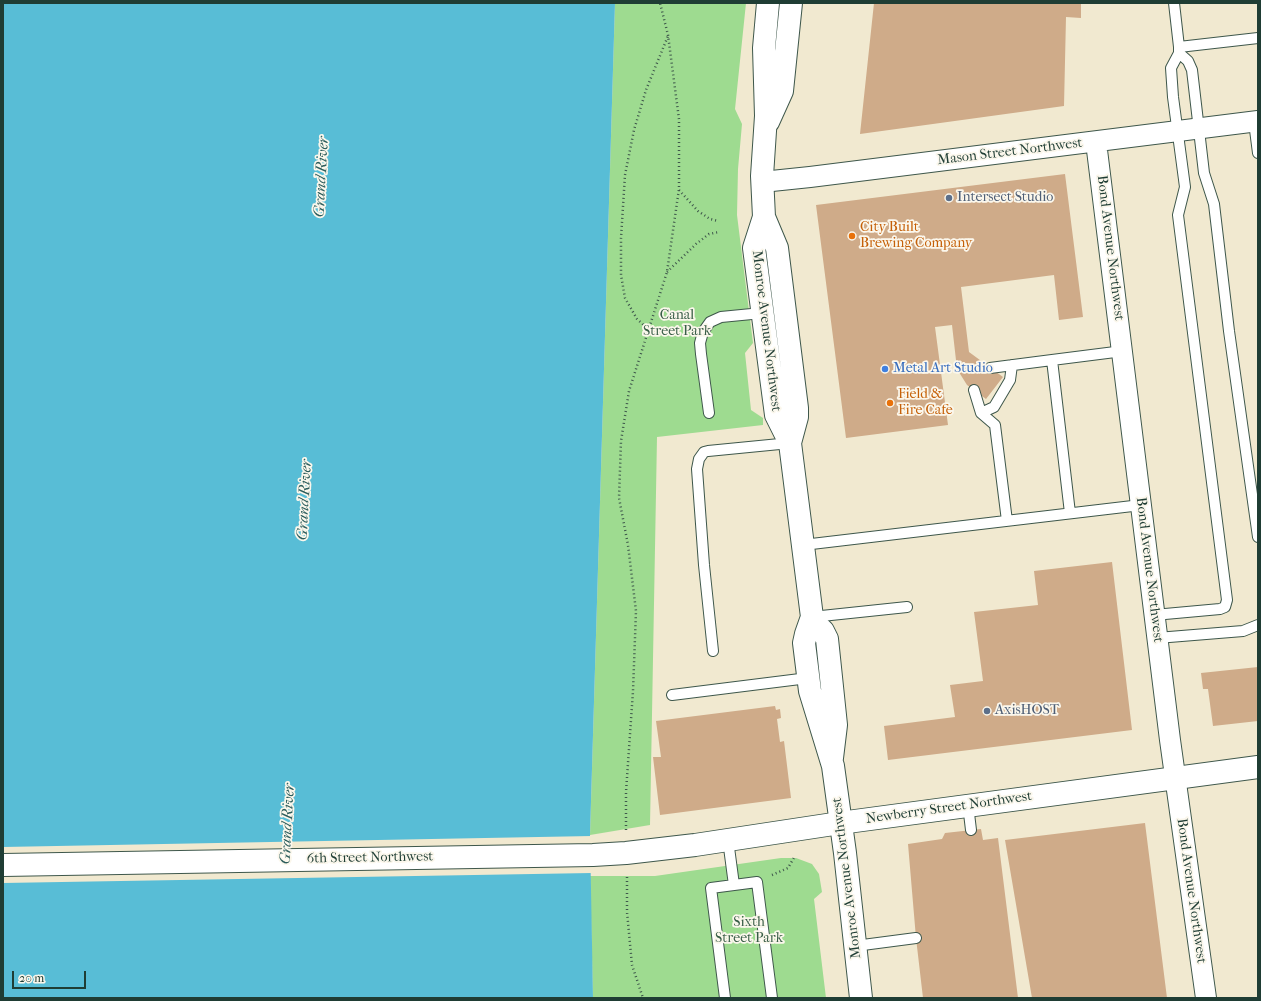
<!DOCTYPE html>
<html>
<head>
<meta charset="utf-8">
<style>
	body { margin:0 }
	#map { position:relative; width:1261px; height:1001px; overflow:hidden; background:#f1e9d0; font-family:"IM FELL French Canon",serif }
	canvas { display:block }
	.frame { position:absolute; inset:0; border:4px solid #1f3d34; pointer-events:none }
	.scale { position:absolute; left:12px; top:971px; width:74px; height:18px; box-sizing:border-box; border:2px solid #1f3d34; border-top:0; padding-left:5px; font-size:12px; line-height:14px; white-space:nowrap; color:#1f3d34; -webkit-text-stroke:3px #fbf7ec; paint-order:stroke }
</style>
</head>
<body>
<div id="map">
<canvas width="1261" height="1001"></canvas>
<div class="frame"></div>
<div class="scale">20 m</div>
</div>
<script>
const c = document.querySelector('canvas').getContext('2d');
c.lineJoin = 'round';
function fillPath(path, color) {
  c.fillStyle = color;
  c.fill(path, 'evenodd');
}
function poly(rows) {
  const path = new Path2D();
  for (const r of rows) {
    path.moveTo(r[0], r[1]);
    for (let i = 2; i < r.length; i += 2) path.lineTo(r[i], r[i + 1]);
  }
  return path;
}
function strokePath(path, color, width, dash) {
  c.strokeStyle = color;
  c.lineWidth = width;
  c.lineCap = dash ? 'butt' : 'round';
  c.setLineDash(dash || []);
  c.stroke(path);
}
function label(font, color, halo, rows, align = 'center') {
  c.font = font + ' "IM FELL French Canon",serif';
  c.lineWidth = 3.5;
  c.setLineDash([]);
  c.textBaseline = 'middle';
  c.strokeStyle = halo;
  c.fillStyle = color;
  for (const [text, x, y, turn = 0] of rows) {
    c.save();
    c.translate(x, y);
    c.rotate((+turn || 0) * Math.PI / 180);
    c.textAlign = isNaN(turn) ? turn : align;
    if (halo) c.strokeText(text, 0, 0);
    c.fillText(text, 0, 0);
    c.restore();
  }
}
fillPath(poly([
	[615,3,746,3,735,109,742,124,738,169,737,215,753,343,745,353,751,410,763,418,763,425,657,437,650,825,590,835],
	[781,858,796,858,812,864,819,874,822,892,814,899,826,998,593,998,590,876,655,876]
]), '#9edb90');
fillPath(poly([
	[3,3,615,3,590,835,593,998,3,998]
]), '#58bdd6');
fillPath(poly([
	[592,836,592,873,3,883,3,847]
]), '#f1e9d0');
fillPath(poly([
	[874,3,1081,3,1081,18,1066,17,1064,106,860,134],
	[1065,174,1083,317,1059,320,1054,275,961,287,969,352,1003,377,986,399,967,385,957,369,952,325,935,327,948,425,846,438,816,205],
	[1112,562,1132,730,888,760,884,726,955,717,950,685,983,681,974,612,1038,605,1034,571],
	[1258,667,1258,721,1213,726,1208,689,1203,689,1201,673],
	[775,706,776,710,780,709,781,718,777,719,780,742,784,741,791,798,660,815,653,757,661,757,656,721],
	[1145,823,1167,998,1032,998,1005,840],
	[981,829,983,840,998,838,1018,998,923,998,916,938,908,844,942,839,945,833]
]), '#cfab89');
const service = poly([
	[1174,3,1179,47],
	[1179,53,1188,61,1192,70,1204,173,1214,204,1229,331,1258,537],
	[1254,122,1258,153],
	[990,368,1052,360],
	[974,390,981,413,995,425,1007,521],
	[709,413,701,354,700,343,703,332,710,322,721,317,762,313],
	[981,413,994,407,1010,380,1012,365],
	[1070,513,1052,360,1123,351],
	[803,545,1141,505],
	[1154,615,1220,609,1225,607,1227,600,1178,215,1185,187,1173,97,1171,68,1179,53,1179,47,1258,38],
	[812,617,907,607],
	[1157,638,1243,631,1258,625],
	[713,651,704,565,697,469,699,459,704,452,708,451,790,443],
	[672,695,808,678],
	[968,805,971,830],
	[728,840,734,885],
	[855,946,916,938],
	[725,998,711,888,757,882,772,998]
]);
const minor = poly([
	[1096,142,1170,740,1206,998],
	[762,182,810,177,1258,121]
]);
const tertiary = poly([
	[3,865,593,855,626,853,695,845,840,823,1258,767]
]);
const secondary = poly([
	[768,3,764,48,766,116,762,176,764,217,754,248,776,415,790,443],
	[768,122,782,91,791,3],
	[764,217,777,248,797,408,797,417,790,443,812,617,815,623,823,631,827,639,836,725,832,758],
	[812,617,806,634,804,643,810,691,833,766,845,853,861,998]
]);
strokePath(service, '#3e574b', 12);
strokePath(minor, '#3e574b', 22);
strokePath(tertiary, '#3e574b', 24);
strokePath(secondary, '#3e574b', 24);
strokePath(poly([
	[679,190,698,211,710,219,718,221],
	[667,272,696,244,709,234,719,232],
	[649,330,637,319,625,298,621,275,621,238,625,175,634,130,646,90,668,36],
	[626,830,626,792,633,691,636,611,628,545,619,498,621,441,629,391,667,272,679,189,679,119,668,35,660,3],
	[772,875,788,868,795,856],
	[627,877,627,912,632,965,643,998]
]), '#3e574b', 2.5, [1, 3]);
strokePath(service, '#fff', 10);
strokePath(minor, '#fff', 20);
strokePath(tertiary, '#fff', 22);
strokePath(secondary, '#fff', 22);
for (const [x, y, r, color] of [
	[949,198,4,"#5c6f8a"],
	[852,236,4,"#e8710a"],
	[885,369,4,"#3f7fe0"],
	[890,403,4,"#e8710a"],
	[987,711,4,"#5c6f8a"]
]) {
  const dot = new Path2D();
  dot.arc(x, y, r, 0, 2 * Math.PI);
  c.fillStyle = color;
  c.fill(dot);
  strokePath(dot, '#fbf7ec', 1.5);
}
label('14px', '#1f3d34', '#fbf7ec', [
	["Mason Street Northwest",1010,152,-7],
	["Bond Avenue Northwest",1110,248,83],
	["Monroe Avenue Northwest",766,331,83],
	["Bond Avenue Northwest",1149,570,83],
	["Newberry Street Northwest",949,808,-8],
	["6th Street Northwest",370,858,-1],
	["Monroe Avenue Northwest",847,878,-97],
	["Bond Avenue Northwest",1191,891,82]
]);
label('14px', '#4e5e75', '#fbf7ec', [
	["Intersect Studio",957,198],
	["AxisHOST",995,711]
], 'left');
label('14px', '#c56008', '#fbf7ec', [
	["City Built",860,228],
	["Brewing Company",860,244],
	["Field &",898,395],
	["Fire Cafe",898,411]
], 'left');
label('14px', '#385d46', '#fbf7ec', [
	["Canal",677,316],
	["Street Park",677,332],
	["Sixth",749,923],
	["Street Park",749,939]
]);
label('14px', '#366cbe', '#fbf7ec', [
	["Metal Art Studio",893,369]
], 'left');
label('italic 15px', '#2d5d5c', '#fbf7ec', [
	["Grand River",322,177,-87],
	["Grand River",305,500,-87],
	["Grand River",288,824,-87]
]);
</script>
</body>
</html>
